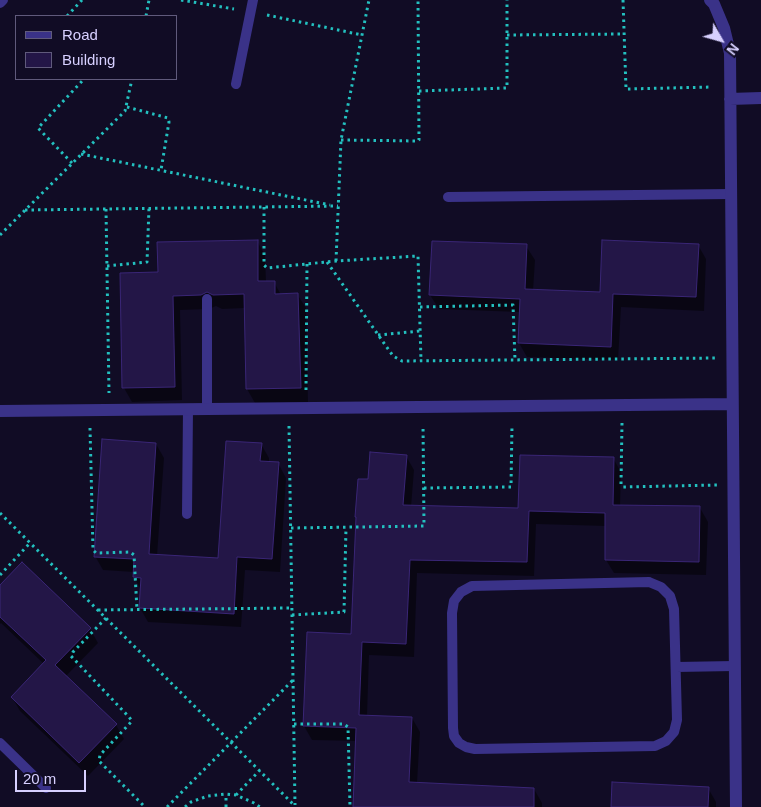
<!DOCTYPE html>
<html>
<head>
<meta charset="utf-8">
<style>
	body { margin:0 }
	#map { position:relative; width:761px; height:807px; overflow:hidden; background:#110c25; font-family:Helvetica,sans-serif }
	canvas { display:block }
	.legend { position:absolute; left:15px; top:15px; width:162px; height:65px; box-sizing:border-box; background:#110c25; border:1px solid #605a7c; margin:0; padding:6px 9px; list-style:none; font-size:15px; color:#d7d0ff }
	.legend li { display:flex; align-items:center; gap:10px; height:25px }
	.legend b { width:25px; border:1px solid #605a7c }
	.north { position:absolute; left:696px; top:15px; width:50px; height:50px; -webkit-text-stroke:4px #110c25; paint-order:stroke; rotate:128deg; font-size:14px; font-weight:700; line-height:20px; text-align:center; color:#d7d0ff }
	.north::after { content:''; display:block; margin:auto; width:18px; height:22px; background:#d7d0ff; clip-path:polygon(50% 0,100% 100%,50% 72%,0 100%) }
	.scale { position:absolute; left:15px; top:770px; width:71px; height:22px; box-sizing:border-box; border:2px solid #d7d0ff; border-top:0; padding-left:6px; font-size:15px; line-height:18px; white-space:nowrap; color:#d7d0ff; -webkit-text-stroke:4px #110c25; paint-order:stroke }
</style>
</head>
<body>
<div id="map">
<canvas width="761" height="807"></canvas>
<ul class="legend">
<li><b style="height:6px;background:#3a3288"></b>Road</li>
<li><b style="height:14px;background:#231647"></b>Building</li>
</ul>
<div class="north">N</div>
<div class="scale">20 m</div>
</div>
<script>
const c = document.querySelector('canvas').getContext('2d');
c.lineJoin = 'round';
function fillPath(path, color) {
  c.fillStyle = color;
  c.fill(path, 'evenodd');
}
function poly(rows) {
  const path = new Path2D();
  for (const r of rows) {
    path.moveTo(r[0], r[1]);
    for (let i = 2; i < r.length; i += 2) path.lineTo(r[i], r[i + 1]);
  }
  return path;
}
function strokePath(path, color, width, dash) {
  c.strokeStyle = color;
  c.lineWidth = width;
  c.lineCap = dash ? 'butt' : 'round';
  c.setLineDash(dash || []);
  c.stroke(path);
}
fillPath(poly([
	[257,241,265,255,266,282,274,282,281,295,297,294,306,308,308,402,255,403,247,389,245,308,222,309,216,306,209,309,180,310,182,400,132,402,124,388,160,273],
	[698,245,706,259,704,311,621,307,618,360,527,357,519,343,520,312,439,309,430,295,526,246,535,260,533,291,601,293],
	[156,444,164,458,157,556,220,560,261,444,269,458,269,463,278,463,286,478,280,572,245,570,241,627,148,622,140,608,141,590,134,577,134,572,103,570,95,556],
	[406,456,414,470,411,507,520,509,613,458,621,472,620,506,700,508,708,522,706,575,614,573,606,560,606,526,536,524,534,576,417,573,414,657,369,655,367,716,412,718,420,732,417,783,534,789,542,803,542,807,354,807,357,741,312,740,304,726,353,635,369,481],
	[0,586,90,629,98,643,66,676,116,725,124,739,88,776,20,711,12,697,44,664,1,623,0,624],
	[708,788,716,802,716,807,612,807]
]), '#0007');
const building = poly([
	[258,240,258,281,275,281,275,294,298,293,301,388,246,389,244,294,213,295,207,292,201,295,173,296,175,387,122,388,120,273,158,272,157,242,258,240],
	[602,240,699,244,696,297,613,294,611,347,518,343,520,299,429,295,432,241,527,244,525,289,600,292,602,240],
	[102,439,156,443,149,554,218,558,226,441,262,443,260,461,279,462,272,559,237,557,234,614,139,608,141,578,133,577,134,559,94,557,102,439],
	[370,452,407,455,403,505,518,508,520,455,614,457,613,505,700,506,699,562,605,560,605,513,529,511,527,562,410,560,406,644,362,642,359,715,412,717,409,782,534,788,534,807,353,807,356,728,303,726,307,632,351,634,356,517,355,517,358,479,368,479,370,452],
	[22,562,91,628,55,665,117,724,79,763,11,697,46,660,0,617,0,585,22,562],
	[612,782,709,787,708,807,611,807,612,782]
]);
fillPath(building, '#231647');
strokePath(building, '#3a2676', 1);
strokePath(poly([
	[181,0,234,9],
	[623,0,626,89,712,87],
	[267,15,362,35],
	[67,16,82,0],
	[146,16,149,0],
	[507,35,624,34],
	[419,91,507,88,507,0],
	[127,107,168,118,169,122,161,170],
	[341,140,418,141,419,140,418,0],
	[81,154,330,205],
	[72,163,38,128,84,79],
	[264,207,264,265,267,268,336,261,418,256,421,361],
	[106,209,109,393],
	[25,210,338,206],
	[0,235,125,111,132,79],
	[336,261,341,140,369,0],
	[327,262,393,356,402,361,716,358],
	[107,266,147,262,149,208],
	[420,307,513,305,515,360],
	[378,335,420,331],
	[306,390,307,264],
	[622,423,621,484,623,487,717,485],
	[289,426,295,805],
	[90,428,93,550,96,553,130,552,134,555,137,610],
	[424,488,511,487,512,425],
	[0,513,295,806],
	[291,528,424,526,423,425],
	[0,575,30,543],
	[98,610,292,608],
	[292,615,344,612,346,528],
	[106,618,73,652,71,656,129,717,132,721,100,755,99,761,145,807],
	[294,724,344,724,348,727,350,807],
	[236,795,260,770],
	[167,807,293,680],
	[185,807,191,802,208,796,226,794,236,795,254,803,260,807],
	[226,807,226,794]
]), '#23c0bf', 3, [2.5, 4]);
strokePath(poly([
	[0,3,3,0],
	[236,84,253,0],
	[448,197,731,194],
	[207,299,207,409],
	[187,514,188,409],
	[649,582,661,587,670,596,674,609,677,720,674,732,666,741,655,746,475,749,466,747,459,743,454,736,453,728,452,613,454,601,461,592,472,586,649,582],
	[676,667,734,666],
	[0,743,46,788]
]), '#3a3288', 10);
strokePath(poly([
	[710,0,714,4,724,28,730,53,736,807],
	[730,99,761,98],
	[0,411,732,404]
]), '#3a3288', 12);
</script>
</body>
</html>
